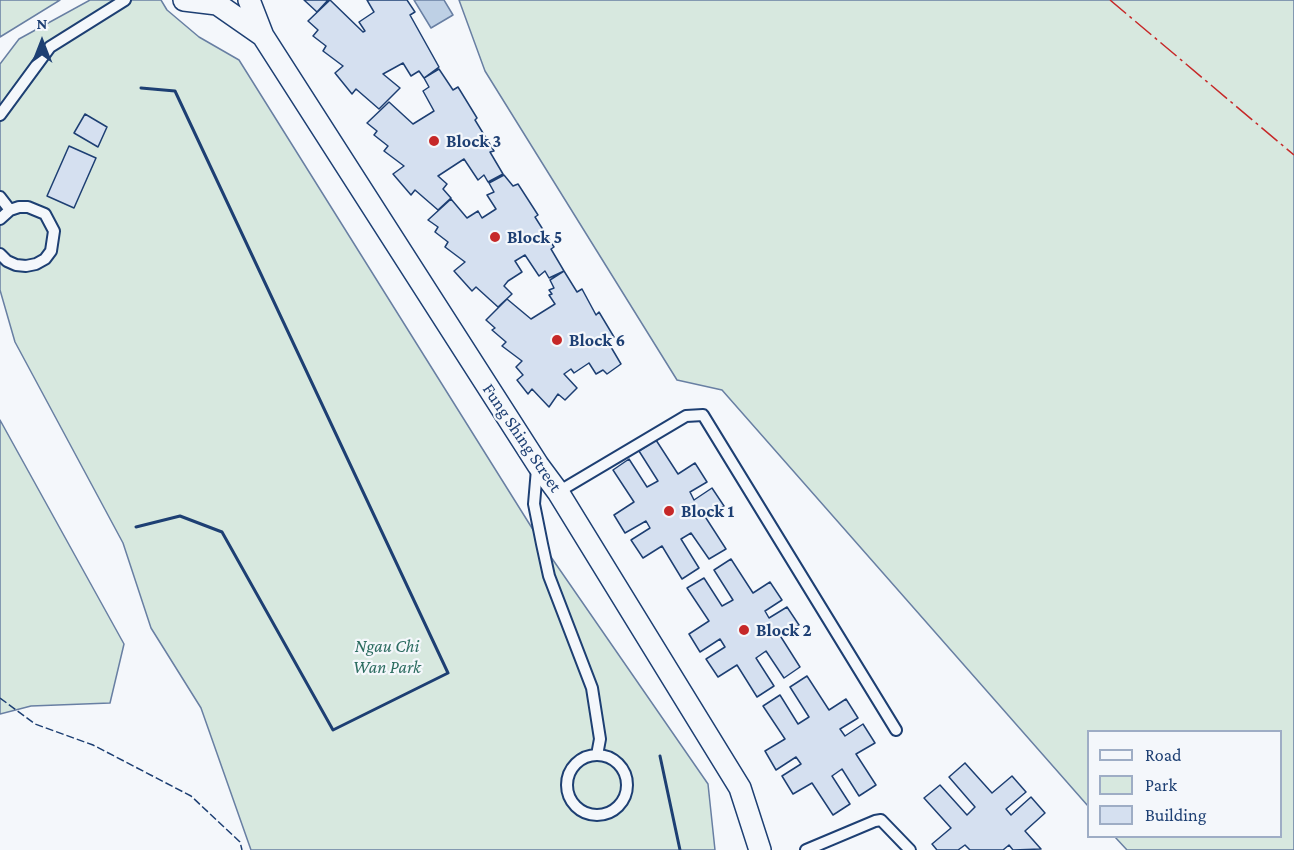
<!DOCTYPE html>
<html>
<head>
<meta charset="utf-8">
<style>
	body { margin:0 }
	#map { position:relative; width:1294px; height:850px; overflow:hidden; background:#f4f7fb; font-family:"Crimson Pro",serif }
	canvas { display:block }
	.legend { position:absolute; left:1087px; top:730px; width:195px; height:108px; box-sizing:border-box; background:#f4f7fb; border:2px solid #9eadc5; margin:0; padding:8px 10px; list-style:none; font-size:18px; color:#1d3f73 }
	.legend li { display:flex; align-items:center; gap:12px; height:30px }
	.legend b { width:30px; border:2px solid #9eadc5 }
	.north { position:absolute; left:12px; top:12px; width:60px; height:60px; -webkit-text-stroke:4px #f4f7fb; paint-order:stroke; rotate:0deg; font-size:16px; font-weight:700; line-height:24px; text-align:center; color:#1d3f73 }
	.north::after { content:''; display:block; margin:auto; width:21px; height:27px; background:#1d3f73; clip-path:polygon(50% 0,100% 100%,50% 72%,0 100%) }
</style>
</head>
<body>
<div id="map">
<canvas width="1294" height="850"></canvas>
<ul class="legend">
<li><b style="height:8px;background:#f4f7fb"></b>Road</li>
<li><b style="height:16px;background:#d7e8df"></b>Park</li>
<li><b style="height:16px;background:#d5e0f0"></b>Building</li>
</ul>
<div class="north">N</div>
</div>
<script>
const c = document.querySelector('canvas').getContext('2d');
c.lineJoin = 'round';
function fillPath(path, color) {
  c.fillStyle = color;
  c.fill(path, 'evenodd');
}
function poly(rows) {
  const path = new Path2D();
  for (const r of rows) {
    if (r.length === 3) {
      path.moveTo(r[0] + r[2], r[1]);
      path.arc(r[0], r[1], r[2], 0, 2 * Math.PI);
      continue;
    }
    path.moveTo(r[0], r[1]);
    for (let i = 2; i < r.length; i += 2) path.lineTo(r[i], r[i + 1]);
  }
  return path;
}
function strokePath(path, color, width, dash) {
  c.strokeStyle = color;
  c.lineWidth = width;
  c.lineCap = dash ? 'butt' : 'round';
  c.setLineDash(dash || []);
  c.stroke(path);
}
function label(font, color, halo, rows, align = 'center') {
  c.font = font + ' "Crimson Pro",serif';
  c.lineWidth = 4.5;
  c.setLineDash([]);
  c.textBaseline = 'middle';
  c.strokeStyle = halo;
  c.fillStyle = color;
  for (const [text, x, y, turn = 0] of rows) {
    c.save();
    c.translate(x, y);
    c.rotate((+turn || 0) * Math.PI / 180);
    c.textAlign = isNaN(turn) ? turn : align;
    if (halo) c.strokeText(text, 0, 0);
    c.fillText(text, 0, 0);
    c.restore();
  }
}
const green = poly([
	[0,0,60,0,0,37,0,0],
	[90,0,161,0,167,10,199,37,239,60,542,544,708,784,715,850,251,850,201,708,151,628,123,543,15,342,0,290,0,64,19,39,90,0],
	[459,0,1294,0,1294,850,1127,850,1115,837,1280,836,1280,732,1088,732,1088,806,722,390,677,380,485,71,459,0],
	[0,420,124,644,110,703,31,706,0,714,0,420]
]);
fillPath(green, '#d7e8df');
strokePath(green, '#687fa3', 1.5);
const water = poly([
	[414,0,444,0,453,15,431,28,414,0]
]);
fillPath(water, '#bed0e5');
strokePath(water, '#687fa3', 1.5);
const building = poly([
	[304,0,328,0,317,12,304,0],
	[330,0,363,32,365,31,359,22,374,12,367,0,407,0,415,12,410,15,439,67,424,78,419,71,411,76,403,63,383,74,400,88,379,109,356,89,352,94,335,73,343,66,323,51,326,46,313,36,318,30,308,21,330,0],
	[439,69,453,90,458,87,477,118,475,120,494,151,490,152,503,174,488,182,484,175,478,180,464,159,438,176,447,184,443,189,451,198,438,210,415,190,411,195,393,174,404,166,384,151,388,146,374,135,377,131,367,123,389,102,413,124,434,111,423,91,429,87,424,78,439,69],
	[85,114,107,127,98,147,74,133,85,114],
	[69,146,96,158,74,208,47,196,69,146],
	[504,175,513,186,518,184,538,215,535,217,554,247,551,249,564,271,549,278,545,271,539,276,525,255,515,261,522,272,508,281,504,286,512,294,498,307,476,287,472,291,454,271,465,262,445,247,448,242,435,232,438,227,428,220,451,199,467,218,478,211,482,218,496,209,487,195,494,192,489,183,504,175],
	[564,271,577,292,582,289,596,315,599,312,614,337,608,342,621,364,607,374,603,370,596,374,589,363,574,373,571,369,564,374,577,388,565,400,558,394,549,407,532,389,528,394,517,380,523,375,516,367,522,361,502,346,506,342,492,330,495,328,486,320,507,299,531,319,555,304,549,295,552,294,549,290,554,288,550,280,564,271],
	[656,440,678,474,695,463,707,482,690,492,694,500,712,488,724,506,706,518,726,549,709,559,691,533,681,539,699,568,682,579,662,546,643,558,631,540,650,528,646,521,625,533,614,515,634,502,613,470,629,459,647,487,658,481,639,451,656,440],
	[731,559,753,593,770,582,782,600,765,611,769,618,787,607,799,625,781,637,800,667,784,678,766,651,756,658,774,686,757,697,737,665,718,677,706,659,725,647,720,639,700,652,689,634,709,621,687,588,704,578,722,606,733,600,714,570,731,559],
	[807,676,829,710,846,699,858,718,840,729,845,736,863,724,875,743,856,754,876,785,859,796,842,769,832,776,850,804,833,815,812,783,793,794,782,776,801,764,796,757,776,770,765,751,785,739,763,706,780,695,798,724,809,717,790,687,807,676],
	[965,763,992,793,1012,776,1026,792,1006,809,1011,815,1031,797,1045,813,1025,831,1041,849,1013,850,1009,845,1003,850,970,850,965,845,958,850,937,850,932,844,951,828,924,798,940,785,967,815,975,807,949,777,965,763]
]);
fillPath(building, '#d5e0f0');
strokePath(building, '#1d3f73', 1.5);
const service = poly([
	[0,115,50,47,125,0],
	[0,197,10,210],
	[0,219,10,210,19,207,28,207,45,214,54,231,51,251,45,259,36,264,26,266,16,265,7,261,0,254],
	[537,469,534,504,542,544,549,576,592,688,600,739,597,755],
	[558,492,686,416,703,415,896,730],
	[597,785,30],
	[806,850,875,821,881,820,910,850]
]);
const minor = poly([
	[184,0,217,4,263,36],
	[249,0,263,36,538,465,558,492,740,788,760,850]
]);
strokePath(service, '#1d3f73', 14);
strokePath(minor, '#1d3f73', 24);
strokePath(service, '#f4f7fb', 10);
strokePath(minor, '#f4f7fb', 21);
strokePath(poly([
	[0,698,35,724,93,745,191,796,240,842,242,850]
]), '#1d3f73', 1.5, [8, 3]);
strokePath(poly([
	[136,527,180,516,222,532,333,730,448,673,175,91,141,88],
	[660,756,680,850]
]), '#1d3f73', 3);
strokePath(poly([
	[1110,0,1294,155]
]), '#c62828', 1.5, [21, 4.5, 3, 4.5]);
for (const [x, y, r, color] of [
	[434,141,6,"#c62828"],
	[495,237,6,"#c62828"],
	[557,340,6,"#c62828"],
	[669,511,6,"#c62828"],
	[744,630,6,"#c62828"]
]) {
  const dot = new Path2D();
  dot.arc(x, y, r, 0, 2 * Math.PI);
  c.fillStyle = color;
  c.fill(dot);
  strokePath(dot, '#f4f7fb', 2);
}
label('bold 18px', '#1d3f73', '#f4f7fb', [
	["Block 3",446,141],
	["Block 5",507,237],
	["Block 6",569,340],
	["Block 1",681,511],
	["Block 2",756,630]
], 'left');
label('18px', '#1d3f73', '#f4f7fb', [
	["Fung Shing Street",522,438,56]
]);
label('italic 18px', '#2c6c60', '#f4f7fb', [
	["Ngau Chi",387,646],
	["Wan Park",387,667]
]);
</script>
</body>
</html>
